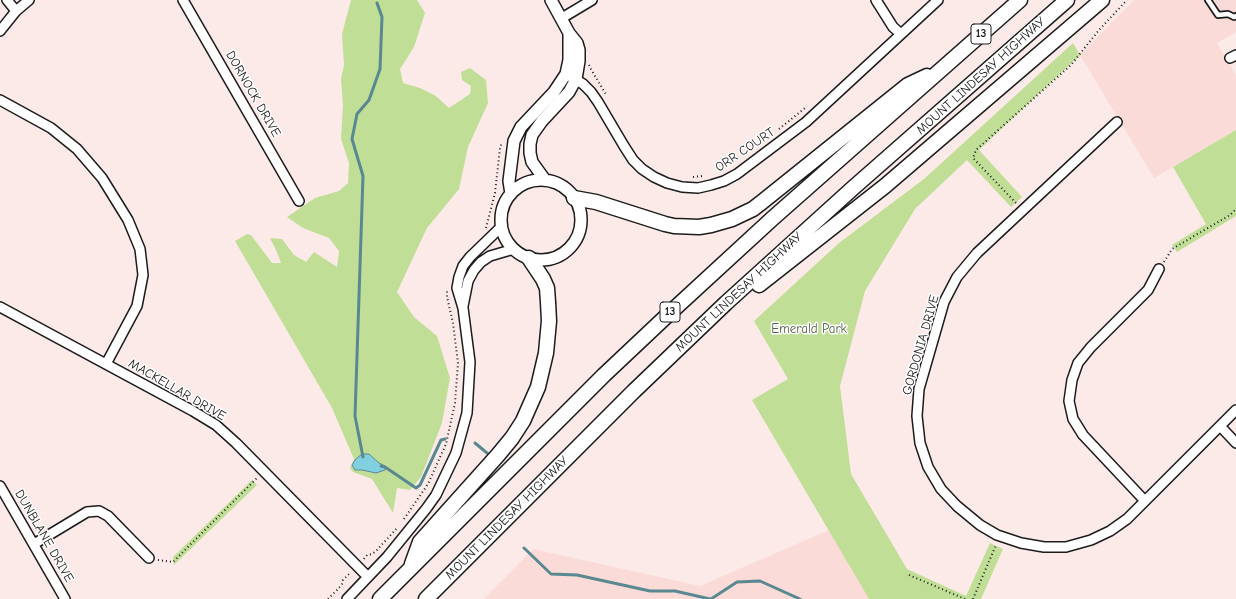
<!DOCTYPE html>
<html>
<head>
<meta charset="utf-8">
<style>
	body { margin:0 }
	canvas { display:block; background:#fceae8 }
</style>
</head>
<body>
<canvas width="1236" height="599"></canvas>
<script>
const c = document.querySelector('canvas').getContext('2d');
c.lineJoin = 'round';
function fillPath(path, color) {
  c.fillStyle = color;
  c.fill(path, 'evenodd');
}
function poly(rows) {
  const path = new Path2D();
  for (const r of rows) {
    if (r.length === 3) {
      path.moveTo(r[0] + r[2], r[1]);
      path.arc(r[0], r[1], r[2], 0, 2 * Math.PI);
      continue;
    }
    path.moveTo(r[0], r[1]);
    for (let i = 2; i < r.length; i += 2) path.lineTo(r[i], r[i + 1]);
  }
  return path;
}
function strokePath(path, color, width, dash) {
  c.strokeStyle = color;
  c.lineWidth = width;
  c.lineCap = dash ? 'butt' : 'round';
  c.setLineDash(dash || []);
  c.stroke(path);
}
function label(font, color, halo, rows, align = 'center') {
  c.font = font + ' "Comic Neue",sans-serif';
  c.lineWidth = 3;
  c.setLineDash([]);
  c.textBaseline = 'middle';
  c.strokeStyle = halo;
  c.fillStyle = color;
  for (const [text, x, y, turn = 0] of rows) {
    c.save();
    c.translate(x, y);
    c.rotate((+turn || 0) * Math.PI / 180);
    c.textAlign = isNaN(turn) ? turn : align;
    if (halo) c.strokeText(text, 0, 0);
    c.fillText(text, 0, 0);
    c.restore();
  }
}
fillPath(poly([
	[1134,0,1236,0,1236,32,1217,43,1236,75,1236,130,1154,178,1080,55],
	[829,530,869,599,484,599,533,549,700,586]
]), '#fadbd8');
fillPath(poly([
	[351,0,417,0,425,13,414,47,400,69,403,83,420,88,436,96,449,108,470,94,471,86,462,80,461,72,470,68,486,80,488,103,468,147,459,189,427,228,397,292,414,317,437,336,450,378,442,423,421,477,410,490,397,488,393,513,372,479,353,472,350,468,354,459,332,408,235,241,247,234,251,235,272,263,281,263,276,250,270,238,282,239,294,255,306,262,314,252,337,267,339,251,329,238,303,228,287,217,315,198,339,191,348,183,349,163,341,139,343,105,341,79,344,65,342,34],
	[374,458,379,463,376,473,362,470,356,470,352,465],
	[1073,43,1080,55,979,150,1022,197,1011,207,967,160,915,209,865,291,840,386,851,474,907,569,966,596,990,543,1003,549,981,599,869,599,752,400,788,379,754,321,839,243,924,179],
	[1236,130,1236,216,1177,252,1172,245,1206,224,1173,167],
	[252,480,257,485,174,565,173,557]
]), '#c0de96');
const water = poly([
	[362,454,369,454,379,463,385,466,385,470,376,473,362,470,355,470,352,465,355,460,362,454]
]);
fillPath(water, '#81d0df');
strokePath(water, '#598891', 1);
strokePath(poly([
	[475,443,487,453],
	[363,457,355,416,363,176,352,139,357,114,369,100,380,69,382,17,377,3],
	[381,466,385,467,416,488,420,485,441,440,445,439],
	[524,548,551,574,577,575,650,591,675,591,710,599],
	[711,599,737,582,760,581,800,599]
]), '#598891', 3);
const service = poly([
	[1208,0,1218,15,1228,14,1234,17,1236,16]
]);
const minor = poly([
	[7,0,16,11],
	[183,0,299,201],
	[876,0,893,27,901,34],
	[562,18,592,0],
	[0,31,16,11,29,0],
	[1230,58,1236,55],
	[571,77,583,84,591,92,598,102,624,146,633,160,642,169,654,177,667,183,682,187,698,188,711,185,724,181,737,174,806,122,938,0],
	[0,100,51,128,77,149,102,178,128,220,140,249,143,275,137,306,106,364],
	[1117,122,977,253,957,277,944,302,919,389,917,416,920,443,928,467,941,489,957,506,980,525,997,535,1021,543,1044,547,1066,547,1091,540,1110,531,1127,519,1236,410],
	[463,306,468,281,474,270,481,262,490,256,514,249],
	[0,307,193,411,216,425,236,443,368,577],
	[1220,426,1236,443],
	[0,486,65,599],
	[1145,501,1083,435,1073,419,1069,401,1072,380,1078,363,1091,347,1148,290,1159,269],
	[34,544,87,512,99,511,108,516,149,558],
	[347,599,387,557,426,509,436,495,456,453,467,413,470,362,463,308,457,288,459,277,463,266,470,257,502,226]
]);
const tertiary = poly([
	[545,180,532,162,530,153,530,144,532,135,542,121,569,92,576,79,579,61,579,50,577,43,569,33,551,0],
	[541,220,40],
	[511,194,509,181,514,141,521,127,554,92,566,74,569,60,569,33]
]);
const trunk = poly([
	[574,198,596,202,665,224,674,226,699,227,711,225,732,219,753,209,762,202,908,85,927,76],
	[759,285,885,186,1102,0],
	[412,564,420,542,498,455,512,438,523,421,538,387,546,353,549,321,548,302,547,288,543,279,529,258],
	[380,599,604,375,673,310,773,218,1020,0],
	[426,599,634,391,726,303,853,188,1067,0]
]);
strokePath(service, '#1c1c1c', 8);
strokePath(minor, '#1c1c1c', 12);
strokePath(tertiary, '#1c1c1c', 14);
strokePath(trunk, '#1c1c1c', 17);
strokePath(poly([
	[589,65,592,71,607,96],
	[779,129,805,108],
	[693,177,703,176],
	[1016,203,973,158,976,150,1071,65,1099,30,1127,0],
	[486,228,495,193,500,148,502,142],
	[1164,262,1172,249,1230,215,1236,209],
	[404,519,428,484,446,444,455,403,458,363,453,323,447,297,447,290],
	[364,559,367,555,372,554,376,551,398,527],
	[158,560,173,562,257,478],
	[909,575,965,599],
	[328,599,338,589,342,584,343,580,351,572],
	[973,599,996,545]
]), '#1c1c1c', 2, [1, 3]);
strokePath(service, '#fff', 4.5);
strokePath(minor, '#fff', 9);
strokePath(tertiary, '#fff', 11);
strokePath(trunk, '#fff', 14);
for (const [x, y, w] of [
	[981,34,20],
	[670,312,20]
]) {
  const box = new Path2D();
  box.roundRect(x - w / 2, y - 10, w, 20, 3);
  c.fillStyle = '#fff';
  c.fill(box);
  strokePath(box, '#1c1c1c', 1);
}
label('bold 12px', '#1c1c1c', null, [
	["13",981,34],
	["13",670,312]
]);
label('13px', '#1c1c1c', '#fff', [
	["MOUNT LINDESAY HIGHWAY",981,76,-42],
	["DORNOCK DRIVE",253,94,60],
	["ORR COURT",745,150,-34],
	["MOUNT LINDESAY HIGHWAY",739,292,-43],
	["GORDONIA DRIVE",921,345,-74],
	["MACKELLAR DRIVE",177,390,30],
	["MOUNT LINDESAY HIGHWAY",507,518,-45],
	["DUNBLANE DRIVE",44,536,60]
]);
label('13px', '#556047', '#fff', [
	["Emerald Park",809,329]
]);
</script>
</body>
</html>
